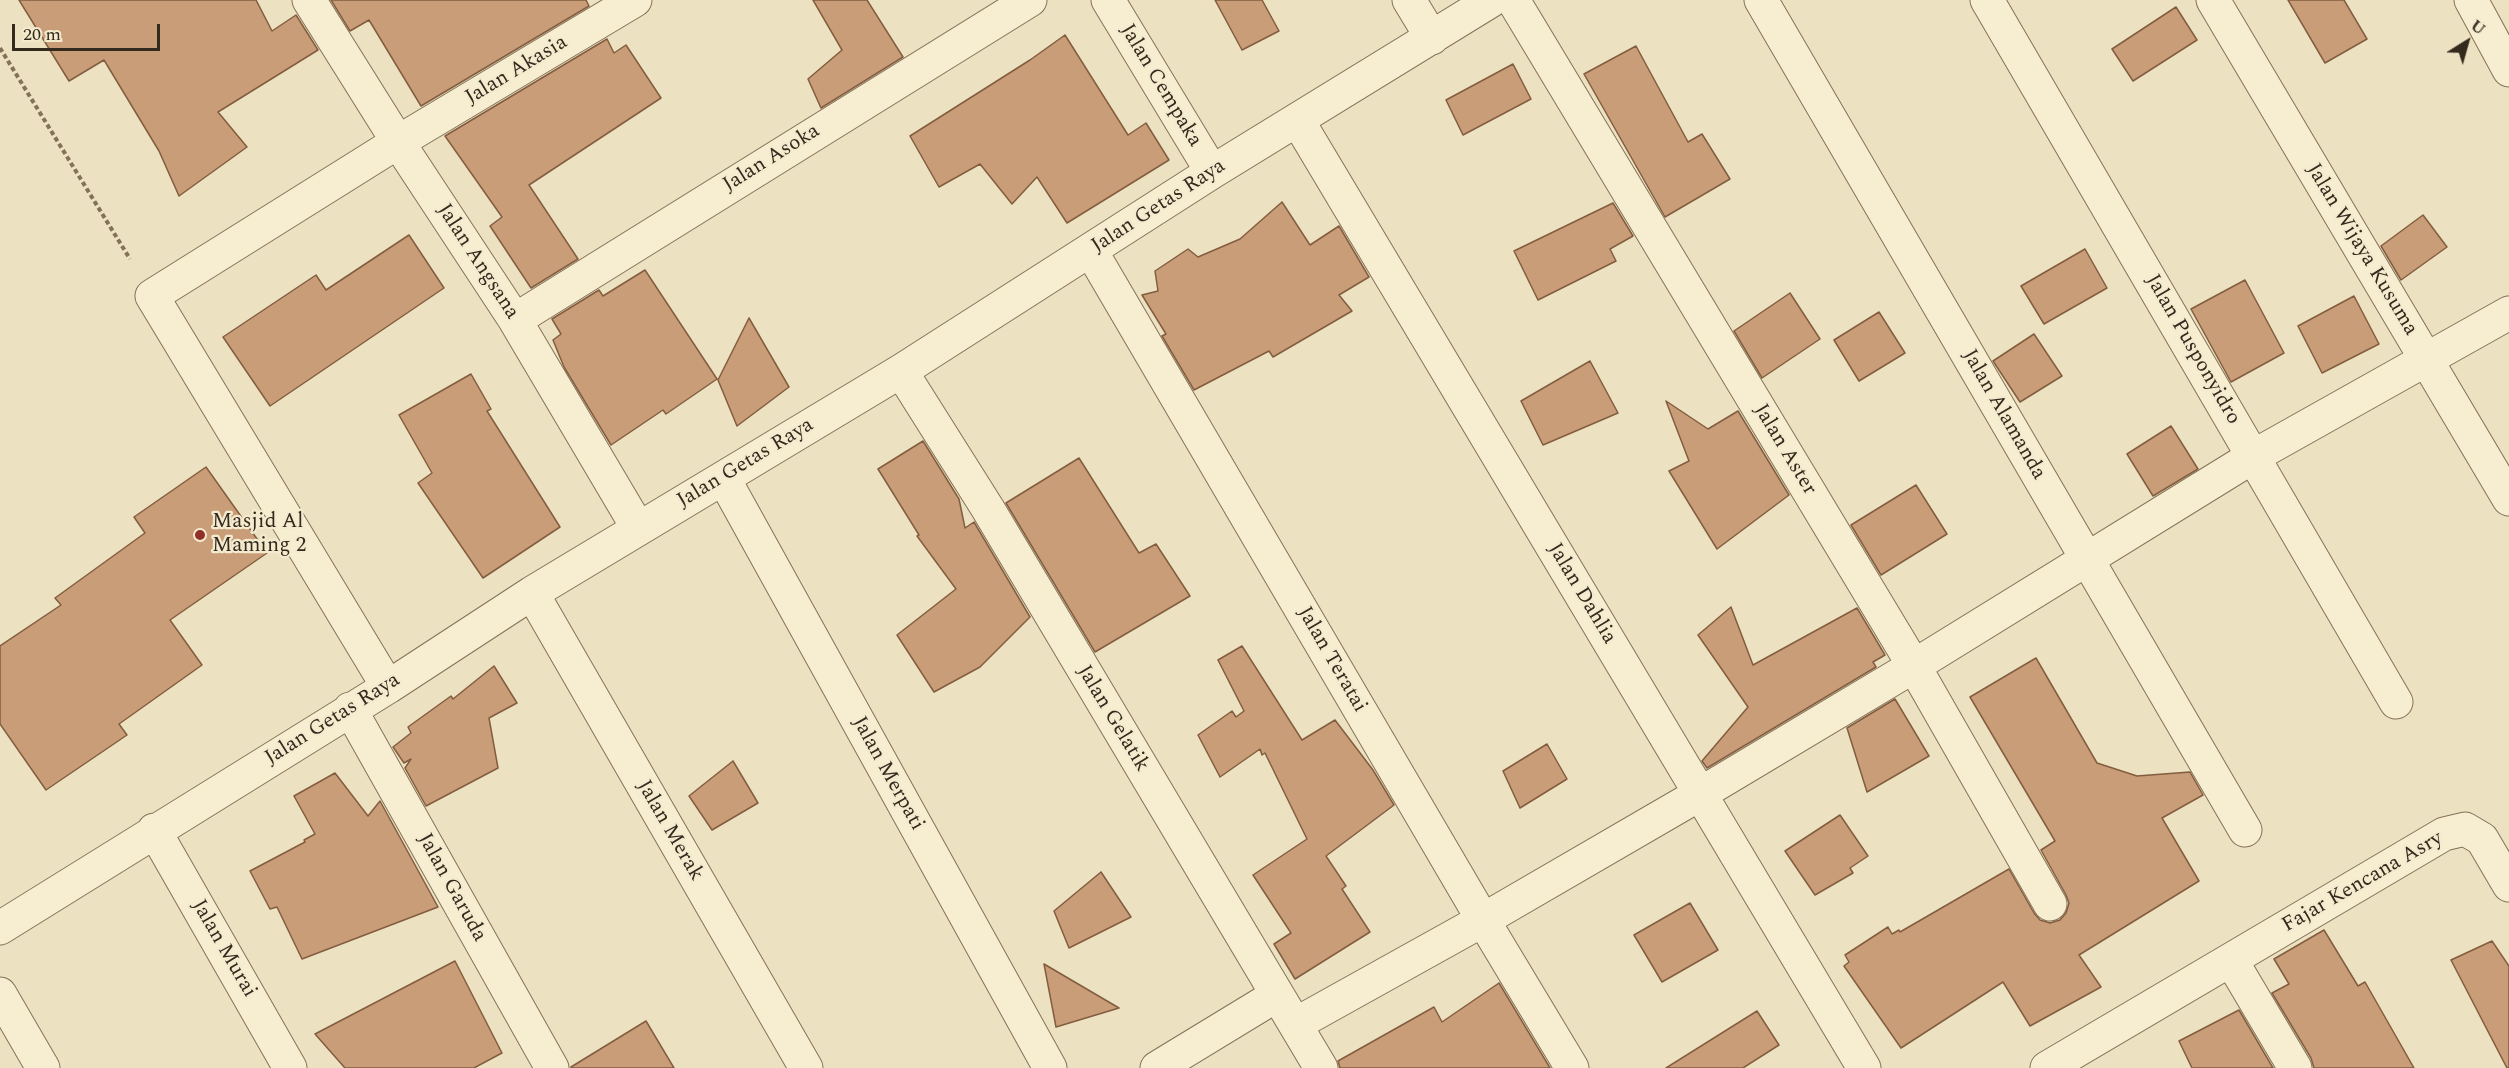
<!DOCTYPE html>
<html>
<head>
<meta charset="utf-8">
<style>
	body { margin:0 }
	#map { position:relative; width:2509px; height:1068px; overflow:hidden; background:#ece1c0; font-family:Spectral,serif }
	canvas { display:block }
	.north { position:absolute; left:2437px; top:12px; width:60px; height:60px; -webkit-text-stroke:4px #f4ebcf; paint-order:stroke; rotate:37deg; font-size:16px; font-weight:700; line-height:24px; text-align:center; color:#34291d }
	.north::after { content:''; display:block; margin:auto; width:21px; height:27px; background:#34291d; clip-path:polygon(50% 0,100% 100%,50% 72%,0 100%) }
	.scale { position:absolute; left:12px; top:24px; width:148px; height:27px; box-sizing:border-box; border:3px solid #34291d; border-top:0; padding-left:8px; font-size:18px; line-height:21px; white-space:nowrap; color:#34291d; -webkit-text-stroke:4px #f4ebcf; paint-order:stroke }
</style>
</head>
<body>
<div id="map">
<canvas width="2509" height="1068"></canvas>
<div class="north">U</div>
<div class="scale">20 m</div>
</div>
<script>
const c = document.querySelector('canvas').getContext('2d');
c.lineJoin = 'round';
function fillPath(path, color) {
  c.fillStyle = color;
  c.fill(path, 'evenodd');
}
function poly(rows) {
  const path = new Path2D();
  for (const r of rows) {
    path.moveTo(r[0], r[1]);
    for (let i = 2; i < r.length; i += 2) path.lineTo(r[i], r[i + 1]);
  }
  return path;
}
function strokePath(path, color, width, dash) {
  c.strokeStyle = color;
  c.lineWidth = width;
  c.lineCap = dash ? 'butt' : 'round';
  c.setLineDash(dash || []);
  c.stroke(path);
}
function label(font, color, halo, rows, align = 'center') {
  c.font = font + ' Spectral,serif';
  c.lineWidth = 4.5;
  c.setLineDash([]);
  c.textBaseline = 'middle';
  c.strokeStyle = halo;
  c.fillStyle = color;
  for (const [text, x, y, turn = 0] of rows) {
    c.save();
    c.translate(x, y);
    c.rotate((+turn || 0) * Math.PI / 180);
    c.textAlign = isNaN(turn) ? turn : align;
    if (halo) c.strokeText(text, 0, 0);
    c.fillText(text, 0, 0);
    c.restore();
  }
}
const building = poly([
	[19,0,256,0,272,31,296,15,318,50,218,112,247,147,179,196,159,151,104,60,69,81,19,0],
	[331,0,586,0,589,6,421,106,369,20,350,31,331,0],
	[813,0,867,0,903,57,821,108,808,79,842,50,813,0],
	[1215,0,1262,0,1279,31,1242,50,1215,0],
	[2288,0,2344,0,2367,39,2325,63,2288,0],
	[2176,7,2197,40,2133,81,2112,49,2176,7],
	[1065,35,1128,135,1146,123,1169,160,1067,223,1037,177,1012,204,980,164,939,187,910,136,1030,60,1065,35],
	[607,39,614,53,626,45,661,98,529,185,578,259,531,288,490,226,502,217,445,136,607,39],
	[1636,46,1688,142,1702,134,1730,179,1665,217,1584,74,1636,46],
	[1513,64,1531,99,1463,135,1446,100,1513,64],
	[1282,202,1310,245,1339,226,1369,277,1339,295,1352,311,1273,357,1269,351,1194,390,1162,336,1166,334,1142,295,1158,291,1155,271,1188,249,1198,257,1240,239,1282,202],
	[1613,203,1633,236,1610,249,1616,261,1538,300,1514,251,1613,203],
	[2423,215,2447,247,2401,280,2381,246,2423,215],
	[409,235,444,288,270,406,223,337,316,275,326,290,409,235],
	[2085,249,2107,288,2044,324,2021,286,2085,249],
	[645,270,717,379,666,414,663,410,611,445,564,367,553,340,561,334,552,319,599,290,603,296,645,270],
	[2245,280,2284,353,2231,382,2191,309,2245,280],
	[1790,293,1820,339,1762,378,1734,331,1790,293],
	[2354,296,2379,344,2322,373,2298,326,2354,296],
	[1879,312,1905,353,1859,381,1834,340,1879,312],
	[749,318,789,387,737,426,718,380,749,318],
	[2034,334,2062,376,2020,402,1993,361,2034,334],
	[1590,361,1618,413,1543,445,1521,401,1590,361],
	[471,374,491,409,487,411,560,527,483,578,418,483,432,473,399,415,471,374],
	[1666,401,1708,429,1738,411,1789,495,1717,549,1669,471,1689,461,1666,401],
	[2171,426,2198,469,2153,496,2127,454,2171,426],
	[923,441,959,499,965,528,974,522,1030,617,980,667,934,692,897,635,956,589,917,536,919,535,878,469,923,441],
	[1079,458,1139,553,1156,544,1190,596,1095,652,1006,503,1079,458],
	[206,467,267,553,170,620,202,665,119,724,127,735,46,790,0,724,0,646,61,605,55,598,145,533,134,517,206,467],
	[1916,485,1947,534,1881,575,1851,525,1916,485],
	[1731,607,1753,665,1857,608,1885,655,1873,662,1876,667,1707,768,1702,761,1748,707,1698,635,1731,607],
	[1242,646,1302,740,1335,720,1373,770,1394,805,1326,856,1346,886,1342,889,1370,932,1295,979,1274,944,1291,933,1253,875,1307,839,1265,753,1262,755,1260,749,1220,777,1198,735,1232,711,1236,717,1244,711,1218,660,1242,646],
	[2036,658,2097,763,2137,776,2190,772,2203,795,2162,818,2199,881,2079,955,2101,987,2030,1026,2003,982,1901,1048,1844,966,1849,962,1845,955,1888,927,1892,934,1899,930,1900,932,2009,869,2034,913,2040,920,2050,923,2060,920,2066,913,2069,903,2066,895,2041,850,2055,841,1970,697,2036,658],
	[494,666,517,703,489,718,498,768,426,806,405,768,411,759,404,763,393,747,411,733,408,727,451,696,453,699,494,666],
	[1895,699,1929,756,1867,792,1847,728,1895,699],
	[1547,744,1567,779,1520,808,1503,771,1547,744],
	[733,761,758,803,712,830,689,796,733,761],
	[335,773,368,816,380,801,438,907,302,959,277,907,270,909,250,871,305,842,304,840,315,834,294,796,335,773],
	[1840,815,1868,856,1850,868,1853,873,1815,895,1785,851,1840,815],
	[1101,872,1131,917,1069,948,1054,911,1101,872],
	[1690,903,1718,950,1662,982,1634,935,1690,903],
	[2324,930,2358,986,2365,982,2414,1068,2314,1068,2311,1058,2272,993,2289,984,2274,959,2324,930],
	[2492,941,2509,966,2509,1068,2507,1068,2451,960,2492,941],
	[455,961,502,1053,474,1068,345,1068,315,1034,455,961],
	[1044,964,1119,1008,1056,1027,1044,964],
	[1499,983,1550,1068,1340,1068,1338,1061,1434,1007,1442,1022,1499,983],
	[2239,1010,2273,1068,2192,1068,2179,1041,2239,1010],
	[1757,1011,1779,1045,1743,1068,1666,1068,1757,1011],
	[646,1021,674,1068,571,1068,571,1067,646,1021]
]);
fillPath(building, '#c99d77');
strokePath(building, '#835d3f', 1.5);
const street = poly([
	[309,0,398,142,515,320,638,528],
	[1108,0,1212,172],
	[1409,0,1432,38],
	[1513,0,1914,666,2050,904],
	[1761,0,2245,830],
	[1987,0,2396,702],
	[2213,0,2509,499],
	[2471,0,2509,70],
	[1298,121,1864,1068],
	[1091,251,1483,920,1572,1068],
	[515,320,1030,0],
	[901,371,988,509,1321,1068],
	[724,479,1050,1068],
	[532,593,806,1068],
	[388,687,152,296,398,142,635,0],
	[350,709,552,1068],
	[154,830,290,1068],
	[0,928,388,687,532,593,901,371,1212,172,1492,0],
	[2231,960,2295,1068],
	[0,994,43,1068],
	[1296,1024,1483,920,1700,794,1914,666,2254,456,2509,313],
	[1157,1068,1277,995],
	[2047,1068,2444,834,2465,829,2482,839,2509,885]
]);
strokePath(street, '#847258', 35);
strokePath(poly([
	[0,48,130,259]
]), '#847258', 4, [4.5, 3]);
strokePath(street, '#f7eed2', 33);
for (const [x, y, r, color] of [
	[200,535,6,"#912f2a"]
]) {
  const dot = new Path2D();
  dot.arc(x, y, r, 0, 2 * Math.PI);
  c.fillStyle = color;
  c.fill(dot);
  strokePath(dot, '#f4ebcf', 2);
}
label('21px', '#34291d', '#f4ebcf', [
	["Jalan Akasia",517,71,-31],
	["Jalan Cempaka",1160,86,59],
	["Jalan Asoka",772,159,-32],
	["Jalan Getas Raya",1159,207,-33],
	["Jalan Wijaya Kusuma",2361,250,59],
	["Jalan Angsana",477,262,57],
	["Jalan Pusponyidro",2192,350,60],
	["Jalan Alamanda",2003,415,60],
	["Jalan Aster",1784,450,59],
	["Jalan Getas Raya",746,464,-31],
	["Jalan Dahlia",1581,594,59],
	["Jalan Teratai",1331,660,60],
	["Jalan Gelatik",1112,719,59],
	["Jalan Getas Raya",333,720,-32],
	["Jalan Merpati",887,774,61],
	["Jalan Merak",669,831,60],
	["Fajar Kencana Asry",2363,883,-30],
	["Jalan Garuda",451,888,61],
	["Jalan Murai",223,949,60]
]);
label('21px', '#34291d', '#f4ebcf', [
	["Masjid Al",212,523],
	["Maming 2",212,547]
], 'left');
</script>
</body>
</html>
